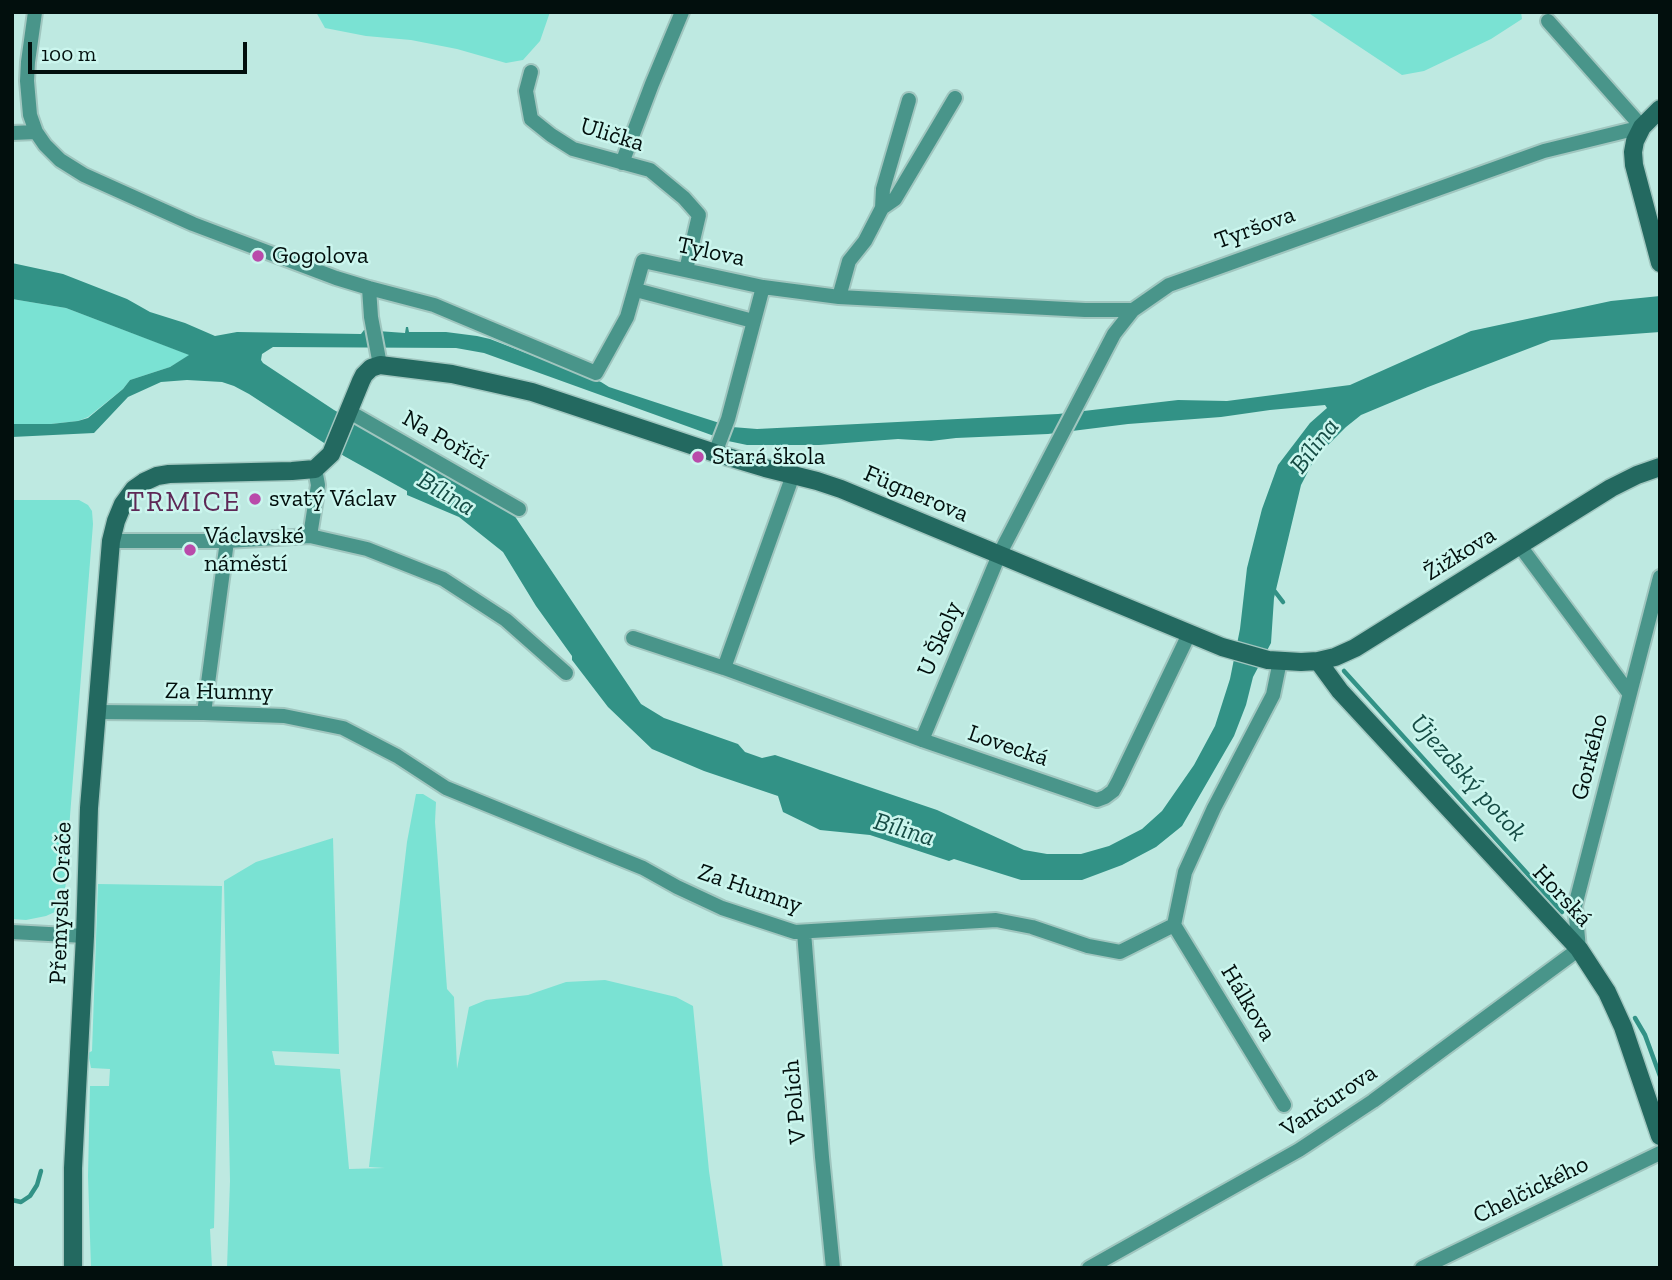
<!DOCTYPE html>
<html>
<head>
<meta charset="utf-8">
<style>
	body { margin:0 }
	#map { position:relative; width:1672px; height:1280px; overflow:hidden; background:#bee9e1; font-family:"Zilla Slab",serif }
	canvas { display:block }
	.frame { position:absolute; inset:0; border:14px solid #020f0d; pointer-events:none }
	.scale { position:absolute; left:28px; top:42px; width:219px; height:32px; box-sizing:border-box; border:4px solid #020f0d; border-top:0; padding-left:9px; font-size:21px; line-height:24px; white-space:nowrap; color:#020f0d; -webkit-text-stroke:5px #cbf6ee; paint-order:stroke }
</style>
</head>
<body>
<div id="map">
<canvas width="1672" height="1280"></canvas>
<div class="frame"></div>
<div class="scale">100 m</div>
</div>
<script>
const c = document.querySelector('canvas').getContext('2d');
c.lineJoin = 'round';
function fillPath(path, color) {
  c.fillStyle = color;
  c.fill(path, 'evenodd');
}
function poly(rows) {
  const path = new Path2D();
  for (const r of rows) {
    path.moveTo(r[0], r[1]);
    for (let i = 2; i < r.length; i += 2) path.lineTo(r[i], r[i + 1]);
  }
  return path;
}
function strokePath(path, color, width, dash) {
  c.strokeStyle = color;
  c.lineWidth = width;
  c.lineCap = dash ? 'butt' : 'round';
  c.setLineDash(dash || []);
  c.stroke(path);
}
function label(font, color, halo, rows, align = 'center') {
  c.font = font + ' "Zilla Slab",serif';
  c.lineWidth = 5;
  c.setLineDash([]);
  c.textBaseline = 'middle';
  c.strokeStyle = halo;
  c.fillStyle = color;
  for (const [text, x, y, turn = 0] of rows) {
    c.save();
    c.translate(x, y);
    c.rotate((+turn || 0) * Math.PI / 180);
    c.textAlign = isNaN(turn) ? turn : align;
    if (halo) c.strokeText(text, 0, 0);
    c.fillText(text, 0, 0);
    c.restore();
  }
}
fillPath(poly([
	[316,12,550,12,540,41,523,60,506,63,457,49,411,40,366,36,325,28],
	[1307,12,1521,12,1522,19,1491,39,1424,71,1402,75],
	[12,299,66,308,190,355,170,367,130,380,123,389,88,417,78,421,51,424,12,424],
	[12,500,79,500,88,505,92,511,93,524,70,816,65,893,57,911,46,916,26,920,12,919],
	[416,794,423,794,436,802,435,822,447,989,454,997,457,1069,469,1007,486,1000,528,995,566,982,605,980,676,997,693,1006,709,1171,723,1268,227,1268,230,1181,224,881,256,862,333,838,339,1054,272,1051,275,1065,340,1069,349,1169,385,1168,369,1167,407,842],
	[98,884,222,886,214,1228,210,1229,212,1268,91,1268,88,1176,90,1086,109,1086,110,1069,91,1068,88,1053,92,1051]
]), '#7ae2d3');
fillPath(poly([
	[12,263,63,274,127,299,150,312,185,323,215,336,237,332,361,334,364,330,405,333,406,327,408,327,409,332,446,332,477,336,490,339,601,382,609,387,679,410,732,427,757,429,1058,414,1178,400,1227,401,1350,385,1471,331,1611,301,1660,296,1660,332,1551,340,1428,387,1361,415,1346,427,1315,458,1301,485,1274,598,1271,643,1253,677,1246,705,1234,736,1182,826,1156,847,1122,865,1082,880,1021,880,954,859,949,861,870,835,820,830,783,812,778,796,704,771,652,749,608,707,572,660,572,656,536,606,503,552,459,517,407,495,407,491,344,456,249,394,234,386,222,382,187,380,161,382,128,397,94,433,12,437,12,424,51,424,78,421,88,418,123,389,130,380,170,367,189,355,66,308,12,299],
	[273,347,456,348,484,353,728,441,747,445,819,445,898,439,931,441,956,438,1048,434,1128,424,1221,417,1270,410,1325,405,1327,408,1310,423,1278,465,1262,509,1247,568,1240,629,1230,679,1215,726,1194,765,1162,811,1142,829,1109,846,1081,854,1047,854,1024,850,937,810,775,755,762,758,745,752,738,744,664,718,641,704,514,515,498,502,334,410,263,363,261,360,262,354]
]), '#329286');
strokePath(poly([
	[1273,589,1283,602],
	[1344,671,1562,912],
	[1635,1018,1645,1035,1660,1076],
	[12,1200,21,1202,30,1196,37,1185,41,1171]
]), '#329286', 4.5);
const street = poly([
	[35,12,28,62,27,81,30,115,36,132,45,145,60,160,84,175,193,224,336,278,369,288,434,305,596,373,627,317,643,261,763,287,839,297,1085,310,1133,310],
	[531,72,526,91,531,119,551,135,573,149,650,170,684,198,699,215,686,270],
	[12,133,36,132],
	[622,163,652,84,682,12],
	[882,208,883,189,909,100],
	[369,288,371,317,380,365],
	[636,290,753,321],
	[839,297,849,261,865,241,882,208,895,199,955,98],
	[348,411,519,509],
	[715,453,728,419,763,287],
	[310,536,318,485,315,469],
	[111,541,227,541,310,536,367,549,443,579,506,620,566,673],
	[1520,546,1629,693],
	[633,638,724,668,922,740,1097,800,1105,797,1113,791,1118,782,1189,634],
	[724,668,793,475],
	[96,712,204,713,284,716,343,728,397,756,446,788,643,868,677,887,722,908,795,932,996,920,1032,927,1088,946,1120,952,1174,925,1185,872,1214,808,1273,695,1280,661],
	[204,713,227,541],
	[922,740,999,555,1114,334,1133,310,1169,285,1544,151,1642,127,1548,21],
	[1174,925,1284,1105],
	[12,932,85,936],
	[804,932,822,1157,833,1268],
	[1089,1268,1299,1150,1373,1101,1579,949,1575,906,1660,577],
	[1422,1268,1660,1153]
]);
const secondary = poly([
	[1660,109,1642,127,1635,141,1633,152,1634,165,1660,263],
	[1318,661,1340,691,1579,949,1607,992,1623,1027,1660,1136],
	[73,1268,73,1168,85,936,89,808,111,541,116,521,123,504,134,489,144,482,157,476,169,474,292,471,315,469,331,454,361,381,364,375,371,368,380,365,452,374,532,392,715,453,765,468,817,481,841,489,1222,647,1268,660,1301,662,1318,661,1335,657,1355,648,1611,488,1637,475,1660,467]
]);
strokePath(street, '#a0c6bf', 18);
strokePath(secondary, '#a0c6bf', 21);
strokePath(street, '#49958a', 14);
strokePath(secondary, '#236960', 18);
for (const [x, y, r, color] of [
	[258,256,7,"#b94baa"],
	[698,457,7,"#b94baa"],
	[255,499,7,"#b94baa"],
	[190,550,7,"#b94baa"]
]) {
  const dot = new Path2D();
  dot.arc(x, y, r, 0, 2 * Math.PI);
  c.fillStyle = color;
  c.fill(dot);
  strokePath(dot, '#cbf6ee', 2.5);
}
label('24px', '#020f0d', '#cbf6ee', [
	["Ulička",612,135,17],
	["Tyršova",1255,228,-20],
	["Tylova",711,252,12],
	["Na Poříčí",445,440,30],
	["Fügnerova",916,494,23],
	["Žižkova",1460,554,-32],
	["U Školy",940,639,-67],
	["Za Humny",219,692,1],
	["Lovecká",1008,746,19],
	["Gorkého",1590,757,-76],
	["Za Humny",750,889,19],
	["Horská",1562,896,47],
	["Přemysla Oráče",61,903,-88],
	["Hálkova",1248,1003,59],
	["Vančurova",1329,1101,-34],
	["V Polích",795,1102,-95],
	["Chelčického",1531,1190,-26]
]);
label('24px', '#020f0d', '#cbf6ee', [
	["Gogolova",272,256],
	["Stará škola",712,457],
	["svatý Václav",269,499],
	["Václavské",204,536],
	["náměstí",204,564]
], 'left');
label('italic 26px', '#154b44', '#cbf6ee', [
	["Bílina",1315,446,-52],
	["Bílina",446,494,31],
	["Újezdský potok",1468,778,48],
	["Bílina",904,830,17]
]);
c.letterSpacing = '2px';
label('28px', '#5e2856', '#cbf6ee', [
	["TRMICE",184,503]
]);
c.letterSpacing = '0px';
</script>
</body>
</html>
